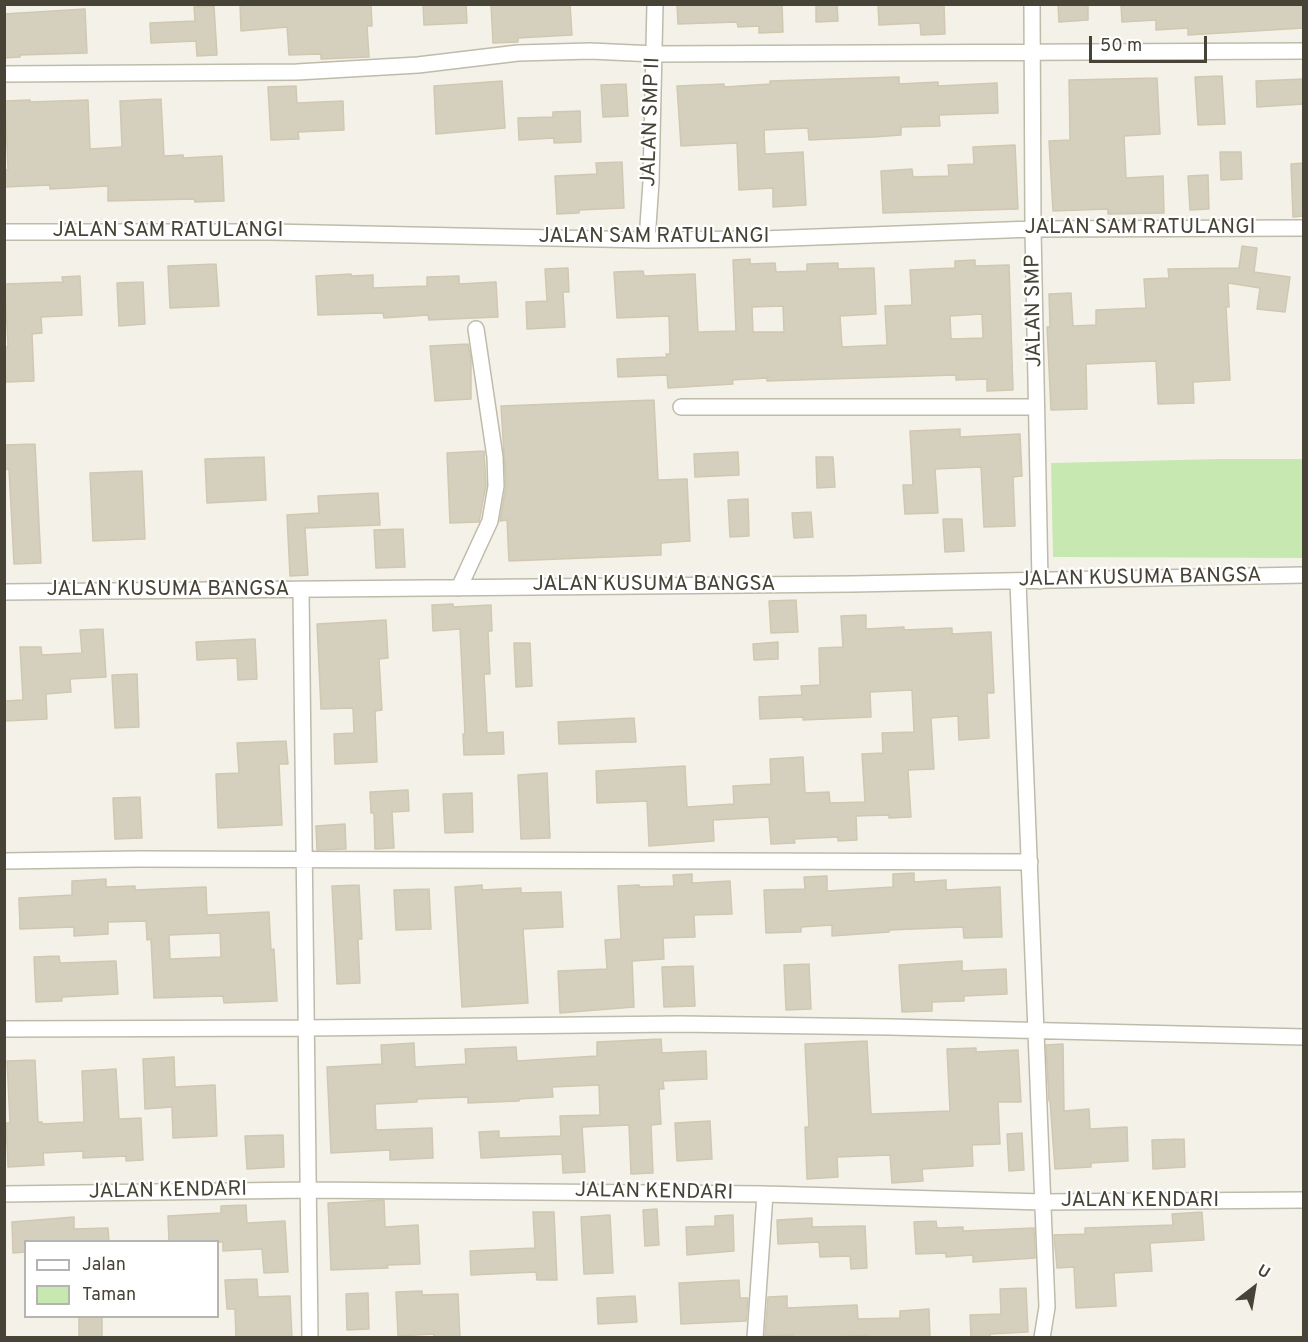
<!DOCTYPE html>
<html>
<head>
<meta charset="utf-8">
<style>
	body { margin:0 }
	#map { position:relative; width:1308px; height:1342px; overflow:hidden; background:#f4f2e8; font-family:Overpass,sans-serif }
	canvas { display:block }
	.frame { position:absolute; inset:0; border:6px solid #474336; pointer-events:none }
	.legend { position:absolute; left:24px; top:1240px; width:195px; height:78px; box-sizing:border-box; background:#fff; border:2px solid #b5b4af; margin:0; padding:8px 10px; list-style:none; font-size:18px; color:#474336 }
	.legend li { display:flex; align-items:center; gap:12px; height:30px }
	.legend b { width:30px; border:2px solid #b5b4af }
	.north { position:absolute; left:1224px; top:1258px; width:60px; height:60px; -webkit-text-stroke:4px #fff; paint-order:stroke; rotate:31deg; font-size:16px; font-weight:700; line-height:24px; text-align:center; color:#474336 }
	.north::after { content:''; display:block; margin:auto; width:21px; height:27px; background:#474336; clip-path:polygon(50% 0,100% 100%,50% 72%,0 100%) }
	.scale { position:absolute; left:1089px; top:36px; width:118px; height:27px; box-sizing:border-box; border:3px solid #474336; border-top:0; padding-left:8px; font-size:18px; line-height:21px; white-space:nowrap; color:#474336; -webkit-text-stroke:4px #fff; paint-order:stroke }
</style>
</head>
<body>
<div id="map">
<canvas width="1308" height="1342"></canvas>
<div class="frame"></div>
<ul class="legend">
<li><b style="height:8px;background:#fff"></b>Jalan</li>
<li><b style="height:16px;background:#c8e8b1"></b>Taman</li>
</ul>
<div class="north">U</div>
<div class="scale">50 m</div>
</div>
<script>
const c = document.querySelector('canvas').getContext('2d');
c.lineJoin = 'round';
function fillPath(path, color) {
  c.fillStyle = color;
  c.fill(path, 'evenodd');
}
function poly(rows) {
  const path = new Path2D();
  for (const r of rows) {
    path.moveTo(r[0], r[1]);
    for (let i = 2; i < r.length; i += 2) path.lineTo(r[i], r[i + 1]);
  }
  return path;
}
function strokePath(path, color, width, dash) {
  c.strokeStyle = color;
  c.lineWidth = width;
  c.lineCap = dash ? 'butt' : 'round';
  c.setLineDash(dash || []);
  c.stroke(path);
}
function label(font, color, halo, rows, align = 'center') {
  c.font = font + ' Overpass,sans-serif';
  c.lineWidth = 4.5;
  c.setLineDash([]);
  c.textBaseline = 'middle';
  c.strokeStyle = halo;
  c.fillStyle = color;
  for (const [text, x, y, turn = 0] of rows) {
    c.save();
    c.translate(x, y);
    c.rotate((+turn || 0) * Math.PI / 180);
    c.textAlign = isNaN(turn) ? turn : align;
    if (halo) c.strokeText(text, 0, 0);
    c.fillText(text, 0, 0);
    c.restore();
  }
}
fillPath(poly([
	[1220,459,1303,459,1303,558,1053,557,1051,463]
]), '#c8e8b1');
const building = poly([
	[240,4,371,4,372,26,367,26,369,57,321,59,321,54,289,55,287,27,241,31,240,4],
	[423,4,466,4,467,23,424,25,423,4],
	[491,4,570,4,572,35,518,38,518,42,493,43,491,4],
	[677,4,782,4,783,32,759,33,759,26,738,27,737,22,678,24,677,4],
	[816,4,837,4,838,21,816,22,816,4],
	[878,4,944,4,945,34,921,35,920,23,879,25,878,4],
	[1058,4,1088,4,1088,20,1059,22,1058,4],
	[1121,4,1304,4,1304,28,1188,35,1188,28,1156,30,1156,20,1122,22,1121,4],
	[214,6,217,55,197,56,196,41,151,43,150,23,195,21,194,7,214,6],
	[85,9,87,53,20,55,20,57,4,58,4,14,85,9],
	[1222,76,1225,124,1198,125,1195,77,1222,76],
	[899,77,899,84,938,82,938,86,997,83,998,113,939,115,940,126,901,127,901,135,874,137,809,140,808,128,764,130,765,154,803,152,806,205,773,207,773,188,739,190,737,143,681,146,677,86,724,84,724,87,770,84,770,81,899,77],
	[1157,78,1160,134,1124,136,1126,178,1163,176,1164,213,1108,214,1108,209,1053,211,1049,141,1070,140,1069,80,1157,78],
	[1304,79,1304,104,1257,107,1256,81,1304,79],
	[502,81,505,128,436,134,434,86,502,81],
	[626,84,628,116,603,117,601,85,626,84],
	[296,86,297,103,343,101,344,130,298,132,299,139,271,140,268,87,296,86],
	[161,99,164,156,183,155,183,158,222,156,224,201,195,202,194,199,108,201,108,186,50,189,50,185,4,187,4,170,8,170,5,101,30,100,30,102,88,100,90,149,122,147,120,101,161,99],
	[580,111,581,142,554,143,554,138,519,140,518,118,553,117,553,112,580,111],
	[1015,145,1018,209,883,213,881,171,912,169,913,177,949,176,948,165,974,164,973,147,1015,145],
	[1220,152,1241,152,1242,179,1221,180,1220,152],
	[622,162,624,208,579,210,579,213,557,214,555,176,597,174,596,163,622,162],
	[1304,163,1304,216,1293,217,1291,164,1304,163],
	[1208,175,1209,209,1190,210,1188,176,1208,175],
	[1242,246,1257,248,1254,272,1290,277,1285,312,1257,309,1260,288,1228,283,1229,307,1226,307,1230,380,1193,382,1194,403,1158,404,1156,361,1086,364,1087,409,1051,410,1047,327,1050,327,1049,294,1071,293,1073,326,1096,325,1096,310,1146,308,1144,279,1169,278,1168,269,1239,268,1242,246],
	[750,259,750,264,775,263,776,272,807,271,807,264,838,263,838,269,874,268,876,314,840,316,842,347,887,345,885,306,912,305,910,270,955,268,955,261,975,260,975,266,1009,265,1013,390,987,391,987,379,956,380,956,375,767,381,767,378,732,380,733,384,668,388,667,375,618,377,617,359,667,357,666,354,670,354,669,316,617,318,614,272,643,271,644,276,695,274,698,332,736,331,733,260,750,259],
	[783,306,784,332,753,332,752,307,783,306],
	[982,314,983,338,951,339,950,316,982,314],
	[216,264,219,306,170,308,168,266,216,264],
	[568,268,569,292,563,292,565,327,527,329,526,302,547,301,545,269,568,268],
	[351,274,351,276,373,275,373,288,427,286,427,277,459,276,459,284,496,282,498,317,429,320,428,315,384,318,383,313,318,315,316,276,351,274],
	[80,276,82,315,41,317,42,333,32,334,34,381,6,382,4,347,8,347,5,284,63,282,62,277,80,276],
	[143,282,145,324,119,326,117,283,143,282],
	[468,344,471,360,471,399,435,401,430,346,468,344],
	[654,400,658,480,687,479,690,541,661,543,661,555,509,561,507,520,500,521,506,486,501,406,654,400],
	[960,429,960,437,1020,434,1022,476,1013,477,1015,526,984,527,981,467,935,469,938,513,905,514,903,485,913,485,910,431,960,429],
	[35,444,41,563,14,564,9,469,4,470,4,445,35,444],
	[484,451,486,485,479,522,450,523,447,453,484,451],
	[738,452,739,475,695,477,694,454,738,452],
	[264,457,266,500,207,503,205,459,264,457],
	[816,457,833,457,835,487,817,488,816,457],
	[142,471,145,539,93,541,90,473,142,471],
	[378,493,380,525,305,528,308,575,290,576,287,515,319,513,318,496,378,493],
	[748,499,749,536,730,537,728,500,748,499],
	[811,512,813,537,794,538,792,513,811,512],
	[943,519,962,519,964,551,945,552,943,519],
	[403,529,405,567,376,568,374,530,403,529],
	[796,600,798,632,771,633,769,601,796,600],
	[453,604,453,607,491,605,492,631,488,631,490,674,484,674,487,733,503,732,504,754,464,755,463,734,465,734,460,629,433,631,432,605,453,604],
	[866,615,866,629,904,627,904,630,952,628,952,634,991,632,994,693,987,693,989,738,959,740,958,716,931,718,934,769,908,770,911,817,889,818,889,815,856,816,857,840,838,841,838,837,794,839,795,843,771,844,769,817,713,820,714,841,649,846,647,801,597,803,596,771,685,766,687,807,734,804,733,786,771,784,770,759,803,757,805,793,829,792,830,803,865,802,862,754,883,753,882,733,914,732,912,690,870,692,871,717,803,720,803,717,760,719,759,697,802,695,801,686,820,685,819,648,843,647,841,616,866,615],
	[386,620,388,658,379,659,382,710,375,711,377,762,335,764,334,734,354,733,353,708,321,709,317,624,386,620],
	[103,629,106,677,70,679,71,692,46,694,47,719,4,721,4,701,23,700,20,647,41,647,42,655,82,653,80,630,103,629],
	[255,639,257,679,238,680,237,658,197,660,196,642,255,639],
	[778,642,778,659,754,660,753,644,778,642],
	[514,643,530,643,532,686,516,687,514,643],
	[137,674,139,727,115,728,112,675,137,674],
	[634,718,636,742,559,744,558,722,634,718],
	[286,741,288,764,279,764,282,825,218,828,216,774,239,773,237,743,286,741],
	[547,773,550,838,521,839,518,775,547,773],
	[408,790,409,811,392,812,394,848,375,849,374,813,371,813,370,792,408,790],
	[472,793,473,832,445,833,443,794,472,793],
	[140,797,142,838,115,839,113,798,140,797],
	[345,824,346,849,317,850,316,826,345,824],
	[914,873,914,882,946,880,946,890,1000,887,1002,937,964,938,963,927,889,930,889,932,832,936,832,925,801,927,801,932,766,933,764,890,805,889,804,877,827,876,827,891,893,887,893,874,914,873],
	[692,874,692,883,730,881,732,914,694,915,695,937,663,938,664,959,632,961,634,1007,560,1013,558,971,607,969,605,940,621,939,618,886,639,885,639,887,674,886,673,875,692,874],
	[106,879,106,887,135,886,135,890,206,887,207,915,269,912,271,950,274,949,277,1001,224,1003,223,996,154,998,151,939,147,940,146,921,108,922,108,934,74,936,74,927,20,929,19,898,72,895,72,881,106,879],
	[220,933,221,957,170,959,169,935,220,933],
	[359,885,362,939,358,939,360,983,337,984,332,886,359,885],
	[482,885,482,890,521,888,521,893,561,892,563,927,523,929,528,1003,462,1007,455,887,482,885],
	[429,889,431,929,396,930,394,890,429,889],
	[59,956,60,963,116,961,118,994,62,997,62,1001,36,1002,34,957,59,956],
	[962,961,962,971,1006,969,1007,994,964,996,964,1001,932,1002,932,1011,902,1012,899,965,962,961],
	[809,964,811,1009,786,1010,784,965,809,964],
	[693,966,695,1006,664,1007,662,967,693,966],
	[661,1039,662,1053,706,1051,707,1079,663,1081,664,1089,659,1089,661,1124,651,1125,653,1173,631,1174,629,1125,582,1127,585,1172,563,1173,562,1154,481,1158,479,1132,499,1131,499,1138,561,1136,560,1116,600,1115,599,1085,552,1087,553,1097,519,1099,519,1101,468,1103,468,1097,417,1099,417,1102,375,1104,376,1130,432,1128,433,1158,390,1160,390,1150,331,1153,327,1067,382,1064,381,1045,414,1043,415,1067,466,1064,465,1049,516,1047,517,1061,597,1056,597,1042,661,1039],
	[867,1041,871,1114,950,1111,947,1049,976,1048,976,1052,1018,1050,1021,1102,998,1102,1000,1144,972,1145,973,1166,922,1169,923,1181,892,1183,890,1155,837,1157,838,1177,807,1179,805,1127,809,1127,805,1044,867,1041],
	[1063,1044,1064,1111,1089,1109,1090,1129,1127,1127,1128,1161,1091,1163,1091,1167,1055,1169,1050,1101,1049,1101,1046,1045,1063,1044],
	[174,1057,175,1087,215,1085,217,1136,173,1138,172,1107,145,1109,143,1059,174,1057],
	[35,1060,38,1122,42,1122,42,1124,84,1122,82,1071,116,1069,119,1119,141,1118,143,1160,126,1161,126,1156,83,1158,83,1151,43,1153,44,1165,8,1167,6,1123,10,1123,7,1061,35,1060],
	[710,1121,712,1159,677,1161,675,1123,710,1121],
	[1022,1133,1024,1170,1009,1171,1007,1134,1022,1133],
	[283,1135,284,1167,247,1169,245,1136,283,1135],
	[1184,1139,1185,1167,1153,1169,1152,1140,1184,1139],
	[384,1200,385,1227,418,1225,420,1264,387,1265,388,1268,331,1270,328,1203,384,1200],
	[246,1205,247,1223,285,1221,288,1272,264,1273,262,1249,223,1251,223,1242,169,1242,168,1216,221,1213,221,1206,246,1205],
	[657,1209,659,1245,645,1246,643,1210,657,1209],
	[533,1212,554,1212,557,1280,537,1280,536,1272,471,1275,470,1251,535,1248,533,1212],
	[1202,1212,1204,1240,1150,1243,1152,1271,1114,1273,1116,1306,1076,1308,1074,1267,1057,1268,1054,1235,1085,1234,1085,1228,1173,1225,1172,1214,1202,1212],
	[610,1215,613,1273,584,1274,581,1217,610,1215],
	[733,1215,734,1251,687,1255,686,1227,715,1226,715,1216,733,1215],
	[74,1217,74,1229,108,1228,109,1242,26,1242,26,1252,13,1253,12,1222,74,1217],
	[812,1218,812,1227,865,1226,867,1268,851,1269,850,1256,820,1257,819,1242,778,1244,777,1220,812,1218],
	[936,1221,937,1228,963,1227,963,1231,1034,1228,1035,1258,973,1262,973,1255,946,1257,946,1253,916,1254,914,1222,936,1221],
	[257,1279,258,1297,290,1296,292,1338,236,1338,235,1309,227,1309,225,1280,257,1279],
	[739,1280,740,1298,748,1298,746,1321,681,1324,679,1283,739,1280],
	[1026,1288,1028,1332,990,1334,990,1338,971,1338,970,1315,1001,1314,1000,1289,1026,1288],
	[422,1291,422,1295,458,1294,460,1338,434,1338,434,1334,398,1336,396,1292,422,1291],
	[368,1293,369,1329,347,1330,346,1294,368,1293],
	[635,1296,637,1322,598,1324,597,1298,635,1296],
	[787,1296,787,1308,857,1305,858,1319,900,1318,900,1311,929,1309,930,1338,869,1338,868,1335,820,1338,793,1338,793,1335,765,1336,768,1297,787,1296],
	[79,1317,102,1317,102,1338,79,1338,79,1317]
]);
fillPath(building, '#d5cfbd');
strokePath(building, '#d0c8b0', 1.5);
const minor = poly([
	[1032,4,1033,229,1040,581],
	[4,74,297,72,418,65,518,53,590,51,655,54,1304,51],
	[4,232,271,232,647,240,762,239,1033,229,1304,228],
	[647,240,651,182,655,4],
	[681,407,1036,407],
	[1018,582,1047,1307,1042,1338],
	[459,588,490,521,496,486,495,457,476,329],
	[301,590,310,1338],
	[4,592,852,584,1304,575],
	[4,861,138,859,1030,862],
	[4,1029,305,1028,680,1024,890,1027,1304,1037],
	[4,1194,309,1190,765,1194,1042,1202,1304,1200],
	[755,1338,765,1194]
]);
strokePath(minor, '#bfbbaa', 18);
strokePath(minor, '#fff', 15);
label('21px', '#474336', '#fff', [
	["JALAN SMP II",652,122,-88],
	["JALAN SAM RATULANGI",1140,229],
	["JALAN SAM RATULANGI",168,232],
	["JALAN SAM RATULANGI",654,238],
	["JALAN SMP",1035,311,-91],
	["JALAN KUSUMA BANGSA",1140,579,-1],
	["JALAN KUSUMA BANGSA",654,586],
	["JALAN KUSUMA BANGSA",168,591],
	["JALAN KENDARI",168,1192,-1],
	["JALAN KENDARI",654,1193,1],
	["JALAN KENDARI",1140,1202]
]);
</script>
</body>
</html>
